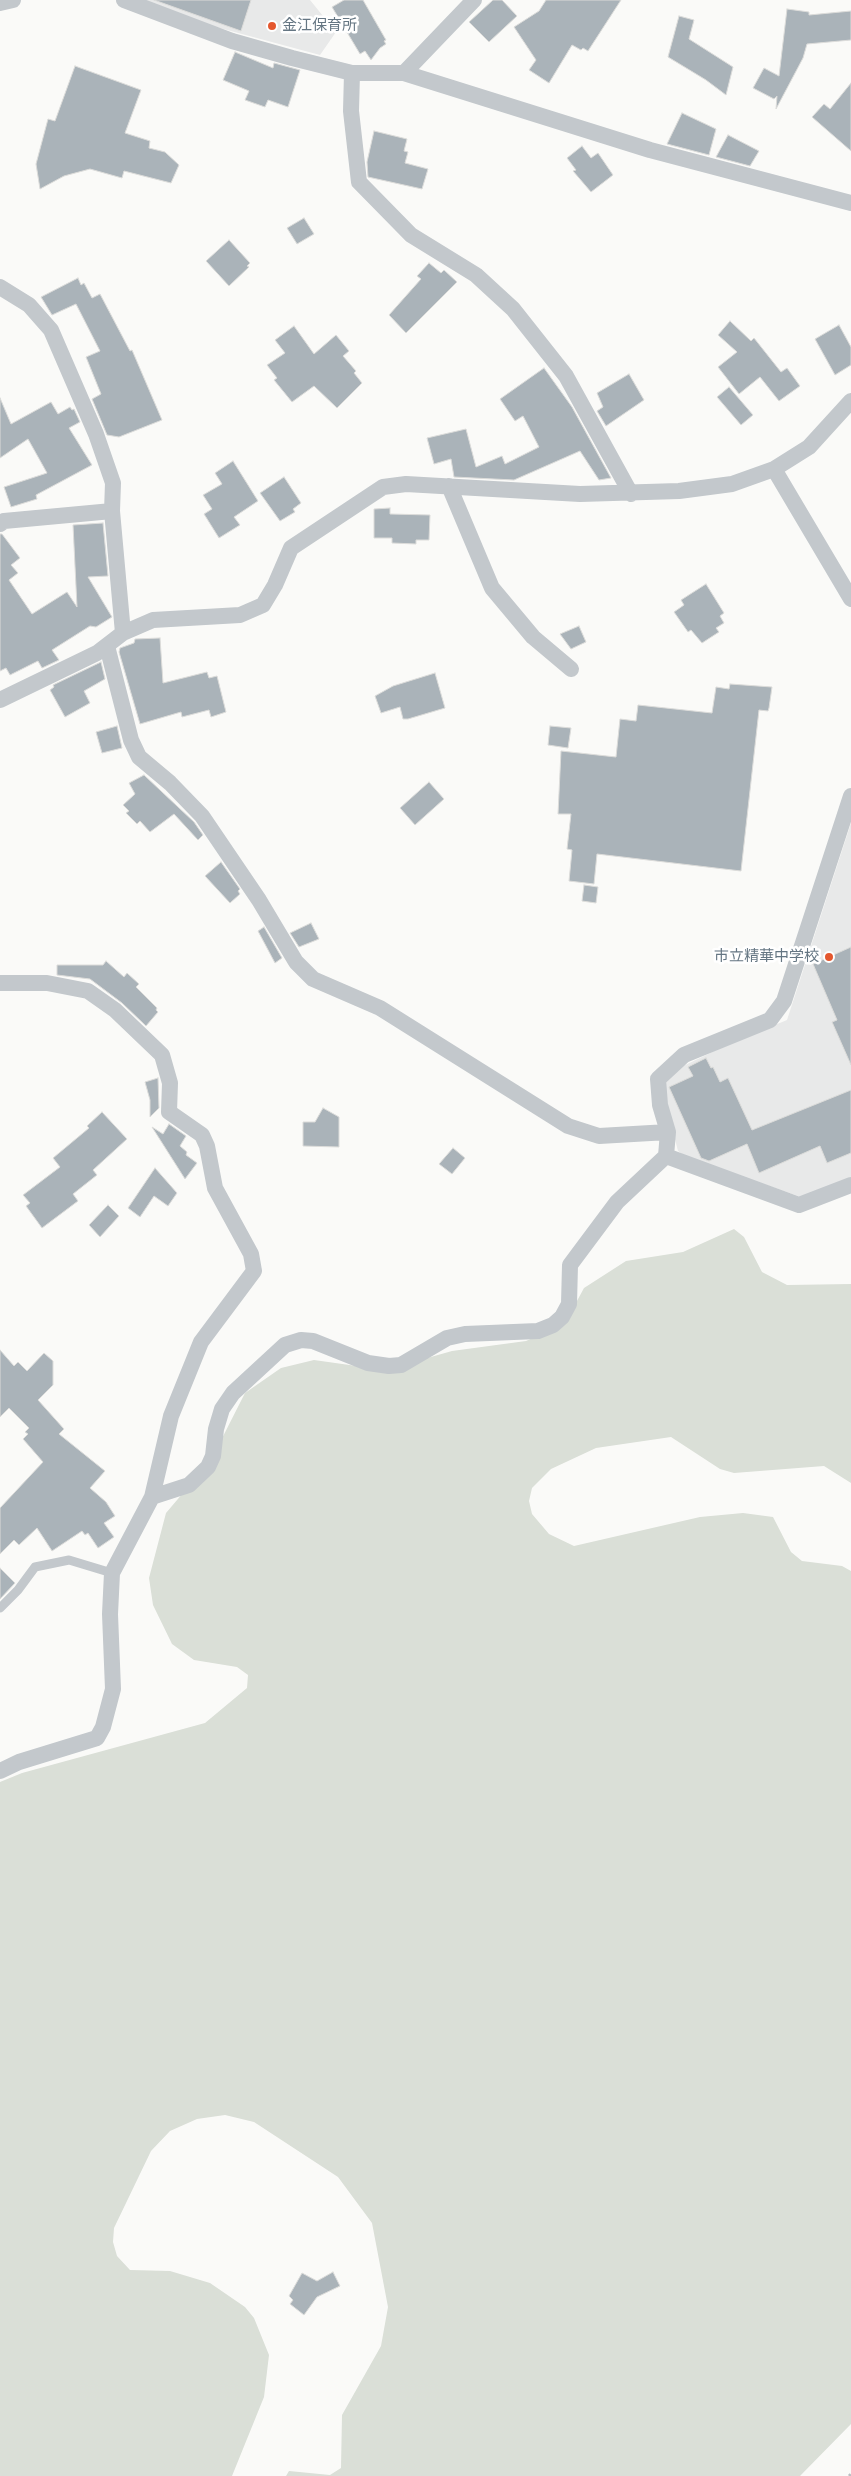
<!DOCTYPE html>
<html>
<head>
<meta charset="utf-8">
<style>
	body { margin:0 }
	canvas { display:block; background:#fafaf8 }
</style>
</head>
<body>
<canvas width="851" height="2476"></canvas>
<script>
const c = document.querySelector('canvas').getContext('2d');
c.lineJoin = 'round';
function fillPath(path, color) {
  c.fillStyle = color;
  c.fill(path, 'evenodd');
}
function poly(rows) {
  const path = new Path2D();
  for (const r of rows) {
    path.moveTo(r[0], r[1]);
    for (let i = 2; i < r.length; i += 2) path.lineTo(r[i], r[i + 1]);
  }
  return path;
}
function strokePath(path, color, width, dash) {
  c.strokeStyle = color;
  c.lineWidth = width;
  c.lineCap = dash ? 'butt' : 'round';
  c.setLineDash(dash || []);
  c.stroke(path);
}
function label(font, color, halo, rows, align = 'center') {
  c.font = font + ' "PT Sans Narrow","Noto Sans JP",sans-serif';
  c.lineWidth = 5;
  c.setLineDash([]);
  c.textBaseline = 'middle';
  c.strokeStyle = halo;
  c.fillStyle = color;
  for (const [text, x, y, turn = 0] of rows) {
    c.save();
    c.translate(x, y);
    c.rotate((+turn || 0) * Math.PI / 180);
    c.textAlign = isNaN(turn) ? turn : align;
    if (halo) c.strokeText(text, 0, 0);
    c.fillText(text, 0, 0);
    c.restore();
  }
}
fillPath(poly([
	[143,0,310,0,336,32,320,55,190,20],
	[851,823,851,1178,801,1197,686,1157,678,1151,663,1092,664,1082,681,1067,729,1044,787,1020]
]), '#e8e9e9');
fillPath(poly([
	[734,1229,744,1237,762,1272,787,1285,851,1284,851,1483,824,1466,734,1473,720,1469,671,1437,596,1448,551,1469,532,1488,529,1501,532,1514,549,1534,574,1546,700,1517,743,1513,773,1517,791,1552,802,1561,842,1566,851,1571,851,2424,800,2476,286,2476,289,2471,330,2475,341,2468,342,2415,381,2346,388,2307,372,2223,338,2177,254,2122,225,2115,197,2119,170,2131,151,2151,114,2228,113,2242,117,2256,130,2270,170,2271,210,2283,245,2307,254,2318,269,2355,264,2397,232,2476,0,2476,0,1782,22,1773,205,1723,247,1688,248,1675,237,1667,194,1660,172,1644,153,1605,149,1578,166,1513,211,1460,245,1393,281,1368,314,1360,385,1370,452,1351,526,1341,551,1330,571,1312,584,1288,626,1261,683,1252]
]), '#dadfd7');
const building = poly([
	[154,0,251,0,241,31,154,0],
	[344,0,363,0,386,40,384,41,386,44,380,48,371,60,365,51,360,54,332,7,344,0],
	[493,0,502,0,517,16,489,42,469,22,493,0],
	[546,0,621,0,588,51,583,48,581,50,572,45,549,83,529,70,536,60,514,27,539,11,546,0],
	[787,9,809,12,809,15,851,11,851,40,807,44,803,58,776,109,777,96,774,99,753,88,764,68,779,76,787,9],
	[679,16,694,20,689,39,733,67,726,95,706,80,668,57,679,16],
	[235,52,273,68,274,63,300,70,288,107,268,100,265,107,245,100,249,91,223,80,235,52],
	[75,66,141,90,125,133,150,141,149,148,165,152,179,165,171,183,124,171,122,178,90,169,64,176,40,189,36,164,48,119,55,121,75,66],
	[851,83,851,151,812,117,824,104,830,109,851,83],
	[682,113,716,129,709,155,667,144,682,113],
	[374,131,407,139,404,151,408,152,405,163,428,169,422,189,368,177,367,162,374,131],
	[728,135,759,151,750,166,716,157,728,135],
	[582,146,591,158,598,153,613,175,591,192,573,171,576,170,567,158,582,146],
	[304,218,314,234,297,244,287,228,304,218],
	[229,240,250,263,247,266,249,267,229,286,206,261,229,240],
	[429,263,441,273,444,270,457,282,406,333,389,315,421,279,417,276,429,263],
	[78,278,81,285,84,283,92,298,100,294,130,351,132,350,162,420,119,437,107,435,92,399,101,394,86,357,100,351,76,304,52,315,41,297,78,278],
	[730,321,751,341,754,338,781,372,787,368,800,386,779,401,760,377,739,394,718,367,737,352,718,335,730,321],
	[839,325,851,347,851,365,835,375,815,339,839,325],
	[294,326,314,354,336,335,349,351,343,356,356,371,354,373,362,383,337,408,314,386,292,402,274,380,277,378,267,365,285,353,275,340,294,326],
	[544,368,572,407,611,478,599,480,580,451,514,480,454,477,451,459,434,464,427,438,466,429,476,467,502,456,505,464,539,447,523,416,515,421,500,399,544,368],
	[629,374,644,400,606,426,597,411,603,407,597,393,629,374],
	[729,387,753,415,741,425,717,397,729,387],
	[0,398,11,424,51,402,58,414,70,407,72,410,74,409,80,422,69,428,92,465,36,495,37,499,11,507,4,487,47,473,28,439,0,458,0,398],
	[233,461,258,501,234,517,240,525,219,538,204,514,212,509,203,495,222,484,215,473,233,461],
	[284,477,301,503,293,509,295,512,280,521,260,493,284,477],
	[390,508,390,514,430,515,429,540,416,540,416,544,392,543,392,538,374,538,374,509,390,508],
	[103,523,108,576,88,577,112,617,96,627,90,626,52,650,59,660,42,668,38,661,10,675,6,668,0,671,0,534,2,534,20,558,11,565,18,573,9,580,32,614,67,592,77,607,73,525,103,523],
	[706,584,724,613,720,616,724,623,716,628,719,632,702,643,691,630,688,632,674,612,684,605,681,600,706,584],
	[579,626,586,642,571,649,560,634,579,626],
	[160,638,163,683,207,672,209,678,217,676,226,712,211,717,209,710,182,717,181,712,140,724,119,652,120,648,134,643,135,639,160,638],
	[101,662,105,679,84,691,90,703,65,717,50,690,54,687,53,685,101,662],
	[435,673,445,708,408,719,403,719,400,707,381,713,375,696,393,686,435,673],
	[730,684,772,687,769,708,768,711,759,710,741,871,597,854,594,884,569,881,572,850,567,849,571,814,558,814,561,751,616,757,620,719,636,721,638,705,712,713,716,687,729,689,730,684],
	[117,726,122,748,102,753,96,732,117,726],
	[550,726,571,728,568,748,548,745,550,726],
	[144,775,194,822,203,835,198,840,174,814,150,832,140,821,137,824,126,813,129,811,123,805,135,794,129,783,144,775],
	[429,782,444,799,415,825,400,808,429,782],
	[221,862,240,889,238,891,240,894,230,903,205,876,221,862],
	[584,885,598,887,596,903,582,901,584,885],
	[311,923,319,939,299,947,290,933,311,923],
	[264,927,282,958,275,963,258,931,264,927],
	[851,947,851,1065,832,1022,837,1020,813,964,851,947],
	[106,961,124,977,127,973,139,984,136,987,157,1008,156,1010,158,1012,146,1026,122,1003,90,979,57,975,57,965,103,965,106,961],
	[706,1058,711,1068,713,1067,720,1082,728,1078,752,1130,851,1090,851,1153,827,1163,820,1146,759,1173,747,1144,709,1161,701,1158,669,1087,693,1076,688,1067,706,1058],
	[158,1078,159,1108,150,1117,150,1100,145,1082,158,1078],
	[323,1108,339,1117,339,1147,303,1146,303,1122,315,1122,323,1108],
	[102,1112,127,1139,93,1170,97,1175,73,1194,78,1201,42,1228,26,1206,30,1203,23,1195,60,1167,53,1158,89,1128,87,1126,102,1112],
	[169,1124,186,1136,180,1146,187,1152,186,1155,197,1163,185,1179,152,1127,163,1134,169,1124],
	[453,1148,465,1158,452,1174,439,1164,453,1148],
	[155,1168,177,1193,168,1206,154,1196,140,1217,128,1208,155,1168],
	[108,1205,119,1216,100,1237,89,1225,108,1205],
	[0,1350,14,1366,18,1362,27,1371,44,1353,53,1361,53,1385,38,1400,64,1429,59,1434,105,1471,90,1488,106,1502,115,1516,104,1523,114,1537,98,1548,88,1533,85,1535,82,1531,52,1551,37,1528,19,1545,14,1540,0,1554,0,1508,43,1462,23,1439,28,1434,25,1432,29,1428,9,1408,0,1417,0,1350],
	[0,1568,15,1583,0,1599,0,1568],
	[333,2272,340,2286,317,2297,304,2315,290,2304,293,2300,289,2296,302,2273,317,2281,333,2272]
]);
fillPath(building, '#aab3b9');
strokePath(building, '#dcdcda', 1);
strokePath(poly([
	[849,2476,851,2474]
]), '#bbbfc2', 3, [2.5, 2.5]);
strokePath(poly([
	[0,1608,18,1590,35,1567,69,1560,112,1573]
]), '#c3c8cc', 9);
strokePath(poly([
	[124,0,232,41,292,58,352,73,404,73,650,150,851,203],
	[0,3,13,0],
	[352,73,351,111,359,182,411,235,476,275,513,309,566,376,631,494],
	[404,73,474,0],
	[0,287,29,305,51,330,96,434,113,483,112,511,123,633],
	[774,469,851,599],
	[449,486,492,588,533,637,571,669],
	[0,524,4,521,112,511],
	[107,646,131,740,139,757,170,783,202,816,259,900,296,962,313,979,380,1008,568,1126,599,1136,668,1132],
	[0,700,97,653,123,633,153,620,240,615,263,605,275,585,291,548,383,487,406,484,580,494,679,491,732,484,774,469,809,447,851,401],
	[0,983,47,983,88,991,115,1010,162,1055,170,1083,169,1112,202,1135,207,1146,215,1188,251,1254,254,1271,201,1342,171,1416,152,1497,112,1573,110,1614,113,1689,103,1727,97,1738,19,1762,0,1771],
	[666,1156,799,1205,851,1185],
	[152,1497,189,1485,208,1467,213,1456,216,1429,222,1409,233,1393,285,1345,301,1340,313,1341,368,1363,389,1366,401,1365,447,1338,465,1334,538,1331,553,1325,562,1317,569,1304,570,1265,573,1261,617,1202,666,1156,668,1132,660,1105,658,1079,684,1055,770,1020,784,1001,851,796]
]), '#c3c8cc', 16);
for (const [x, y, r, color] of [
	[272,26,5,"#e4572e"],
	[829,957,5,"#e4572e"]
]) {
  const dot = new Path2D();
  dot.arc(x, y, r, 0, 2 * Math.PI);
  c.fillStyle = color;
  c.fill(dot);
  strokePath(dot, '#fff', 2);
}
label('15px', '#657683', '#fff', [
	["金江保育所",282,26],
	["市立精華中学校",819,957,"right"]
], 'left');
</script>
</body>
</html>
